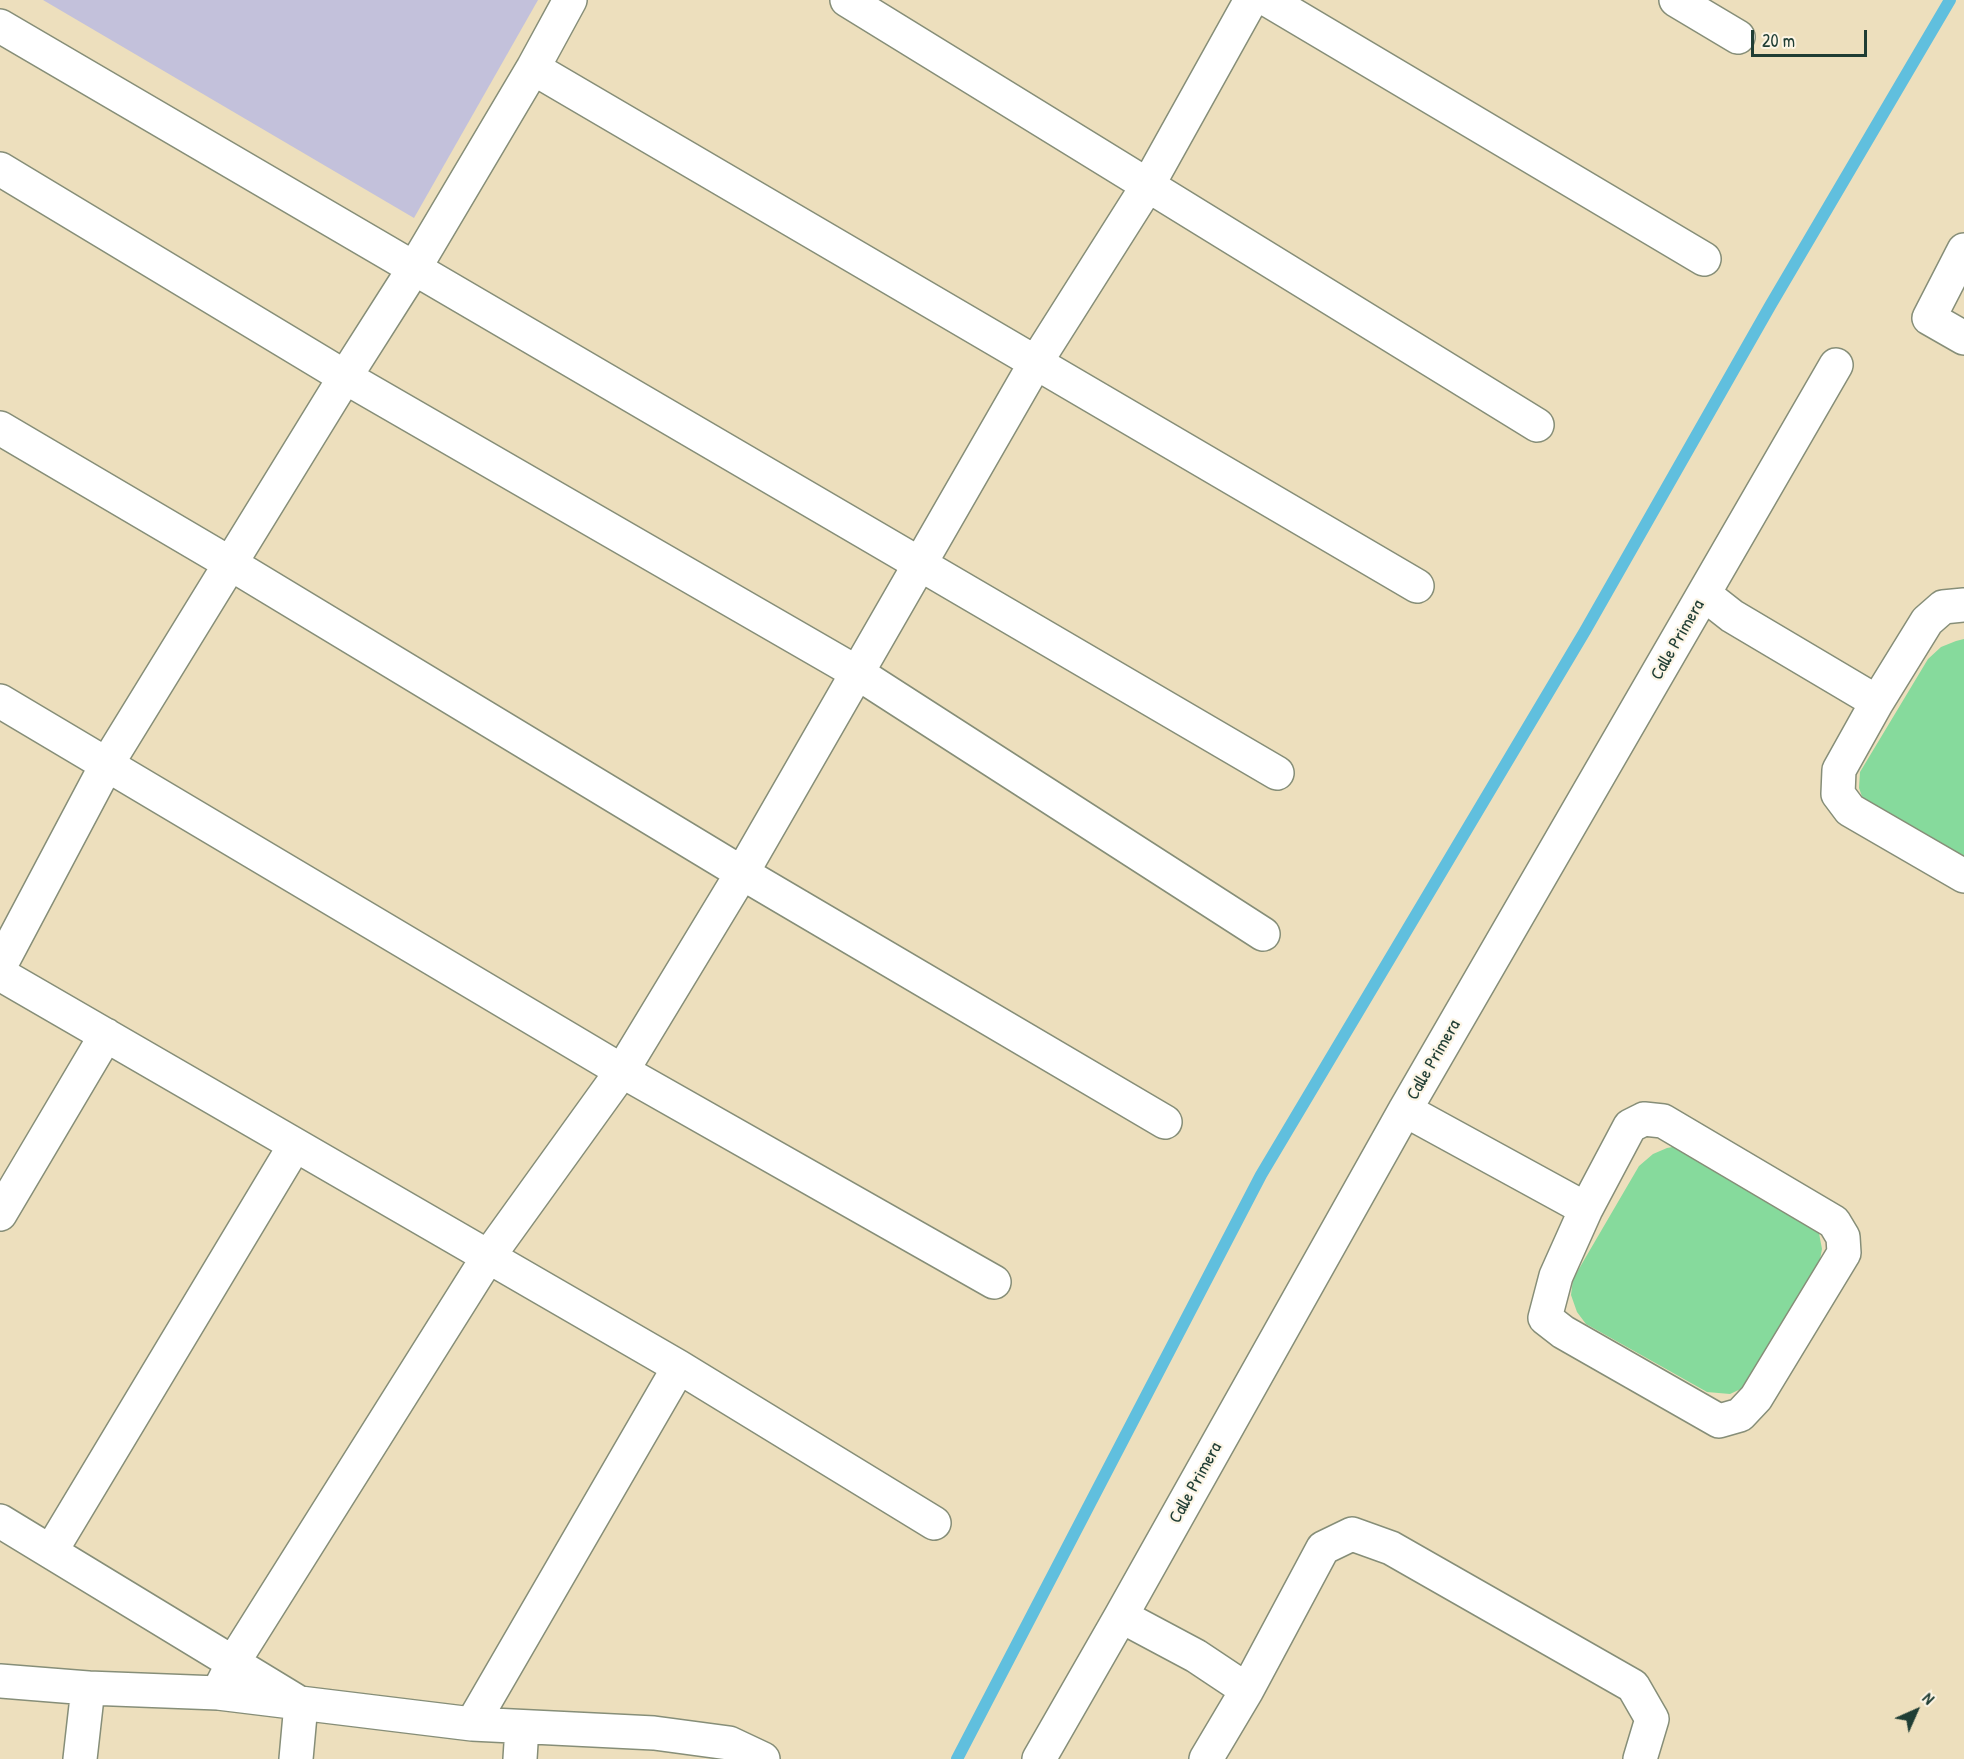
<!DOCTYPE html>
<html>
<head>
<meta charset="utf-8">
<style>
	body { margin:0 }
	#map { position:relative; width:1964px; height:1759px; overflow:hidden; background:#eddfbd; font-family:"Patrick Hand",sans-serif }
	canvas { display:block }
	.north { position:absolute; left:1886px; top:1681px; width:60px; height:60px; -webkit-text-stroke:4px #fcf5e5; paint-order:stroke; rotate:45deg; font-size:16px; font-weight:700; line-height:24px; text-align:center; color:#1f3d34 }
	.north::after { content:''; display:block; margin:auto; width:21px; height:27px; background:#1f3d34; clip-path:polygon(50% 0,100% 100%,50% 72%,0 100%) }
	.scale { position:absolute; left:1751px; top:30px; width:116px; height:27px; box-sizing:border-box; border:3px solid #1f3d34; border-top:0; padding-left:8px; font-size:18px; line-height:21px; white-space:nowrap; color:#1f3d34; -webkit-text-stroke:4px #fcf5e5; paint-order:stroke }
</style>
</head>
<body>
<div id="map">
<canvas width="1964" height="1759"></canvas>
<div class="north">N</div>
<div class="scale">20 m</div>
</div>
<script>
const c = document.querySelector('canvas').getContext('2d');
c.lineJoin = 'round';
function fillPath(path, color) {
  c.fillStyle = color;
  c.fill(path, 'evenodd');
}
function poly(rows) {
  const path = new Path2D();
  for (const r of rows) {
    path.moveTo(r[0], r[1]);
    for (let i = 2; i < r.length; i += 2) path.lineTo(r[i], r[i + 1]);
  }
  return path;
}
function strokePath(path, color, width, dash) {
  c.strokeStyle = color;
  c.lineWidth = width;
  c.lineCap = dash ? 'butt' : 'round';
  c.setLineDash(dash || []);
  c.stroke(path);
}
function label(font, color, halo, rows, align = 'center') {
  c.font = font + ' "Patrick Hand",sans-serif';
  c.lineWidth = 4.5;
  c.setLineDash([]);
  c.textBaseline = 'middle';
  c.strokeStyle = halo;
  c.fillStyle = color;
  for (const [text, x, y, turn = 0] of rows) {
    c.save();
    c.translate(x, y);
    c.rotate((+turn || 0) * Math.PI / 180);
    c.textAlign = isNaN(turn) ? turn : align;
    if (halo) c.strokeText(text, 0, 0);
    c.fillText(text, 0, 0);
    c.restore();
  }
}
fillPath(poly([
	[43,0,538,0,414,218]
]), '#c3c1db');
fillPath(poly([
	[1964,639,1964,867,1865,805,1859,788,1860,772,1928,659,1941,647,1956,641],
	[1683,1145,1818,1228,1822,1249,1818,1270,1745,1387,1730,1394,1707,1392,1586,1324,1577,1312,1571,1295,1573,1279,1639,1166,1653,1154,1667,1148]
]), '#86da9c');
strokePath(poly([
	[957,1759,1261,1175,1585,631,1770,306,1950,0]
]), '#60bfde', 12);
const minor = poly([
	[847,0,1537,425],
	[1268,0,1704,259],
	[1676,0,1738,37],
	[0,26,1277,773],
	[533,68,1417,586],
	[0,169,345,377,856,672,1263,934],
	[1964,250,1929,318,1964,338],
	[0,428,231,564,742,873,1165,1122],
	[1704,594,1732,616,1877,702],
	[1964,605,1943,607,1927,621,1877,702,1839,770,1838,794,1850,810,1964,876],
	[0,701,622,1071,994,1282],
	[0,966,107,764,345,377,415,267,533,68,570,0],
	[0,974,679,1367,934,1523],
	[1405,1110,1586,1209],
	[1644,1119,1663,1121,1834,1222,1843,1237,1844,1253,1756,1398,1740,1415,1719,1421,1563,1332,1545,1318,1556,1276,1586,1209,1630,1126,1644,1119],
	[0,1214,106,1035],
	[0,1521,301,1704,296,1759],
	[51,1551,295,1145],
	[1121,1616,1196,1656,1247,1690],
	[0,1681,88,1688,218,1693,472,1724,654,1733,729,1743,763,1759],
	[218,1693,234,1661,488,1257,622,1071,742,873,1036,362,1148,185,1251,0],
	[472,1724,679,1367],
	[80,1759,88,1688],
	[520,1759,522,1727],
	[1039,1759,1121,1616,1405,1110,1836,365],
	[1206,1759,1247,1690,1323,1548,1352,1534,1391,1548,1633,1686,1652,1719,1640,1759]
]);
strokePath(minor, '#868e78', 36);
strokePath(minor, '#fff', 33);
label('18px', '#1f3d34', '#fcf5e5', [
	["Calle Primera",1678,640,-60],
	["Calle Primera",1434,1060,-60],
	["Calle Primera",1196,1483,-61]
]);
</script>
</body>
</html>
